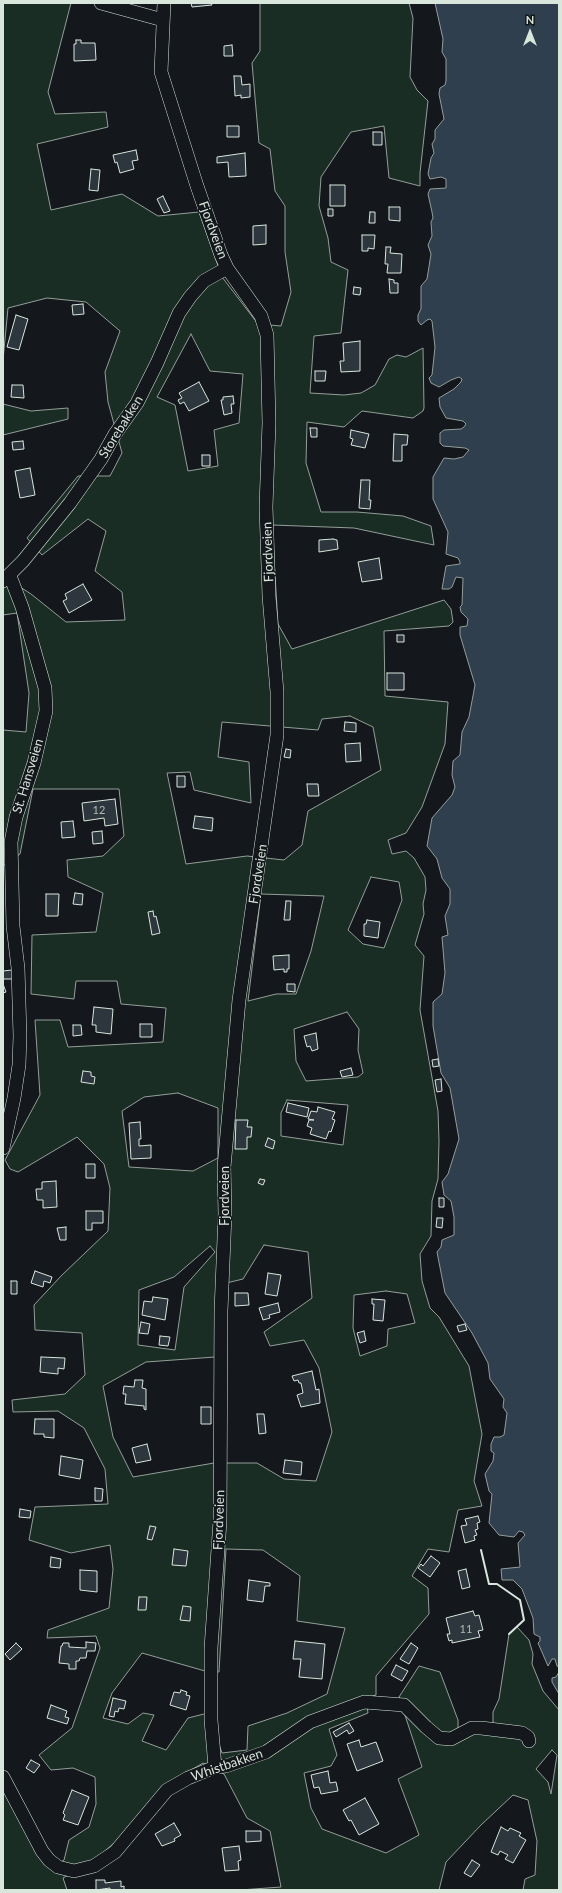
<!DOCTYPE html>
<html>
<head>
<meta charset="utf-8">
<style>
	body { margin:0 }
	#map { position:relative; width:562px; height:1893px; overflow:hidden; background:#14181c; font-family:Lato,sans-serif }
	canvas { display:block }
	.frame { position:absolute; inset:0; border:4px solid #d8e6dc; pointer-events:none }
	.north { position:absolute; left:510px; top:12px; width:40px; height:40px; -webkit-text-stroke:3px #14181c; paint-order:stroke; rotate:0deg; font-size:11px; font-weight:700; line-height:16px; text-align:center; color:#d8e6dc }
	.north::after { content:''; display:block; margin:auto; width:14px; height:18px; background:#d8e6dc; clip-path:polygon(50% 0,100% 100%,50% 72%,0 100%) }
</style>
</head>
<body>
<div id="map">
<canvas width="562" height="1893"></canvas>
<div class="frame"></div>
<div class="north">N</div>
</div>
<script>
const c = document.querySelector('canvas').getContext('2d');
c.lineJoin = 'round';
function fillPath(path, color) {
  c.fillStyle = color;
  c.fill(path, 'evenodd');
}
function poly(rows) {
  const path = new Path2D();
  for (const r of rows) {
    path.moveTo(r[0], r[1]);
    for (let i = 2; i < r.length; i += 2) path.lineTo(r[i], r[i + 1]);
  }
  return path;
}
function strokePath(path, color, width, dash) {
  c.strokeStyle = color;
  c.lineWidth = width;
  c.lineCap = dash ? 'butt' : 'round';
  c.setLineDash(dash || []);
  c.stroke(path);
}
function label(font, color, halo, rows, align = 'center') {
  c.font = font + ' Lato,sans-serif';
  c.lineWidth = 3;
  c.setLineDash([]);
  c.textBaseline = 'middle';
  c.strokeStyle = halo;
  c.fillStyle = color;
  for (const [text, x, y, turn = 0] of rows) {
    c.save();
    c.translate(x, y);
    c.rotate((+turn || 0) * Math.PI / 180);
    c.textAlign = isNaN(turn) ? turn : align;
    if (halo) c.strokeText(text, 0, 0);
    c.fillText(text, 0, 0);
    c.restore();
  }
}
const green = poly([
	[3,3,71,3,48,92,55,114,106,112,108,127,37,144,51,210,122,194,158,216,199,212,222,277,258,324,281,326,291,292,285,252,285,206,275,191,270,149,259,143,252,63,260,51,260,3,409,3,413,18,410,77,417,90,428,101,420,173,420,186,389,178,384,126,351,132,321,177,319,206,328,238,331,262,348,270,341,333,314,336,310,393,344,395,361,393,375,385,389,359,397,355,406,357,423,348,424,408,423,411,413,418,362,411,344,427,307,422,306,463,321,512,357,512,403,516,431,526,434,545,354,528,272,525,278,624,292,649,444,600,451,609,453,622,449,626,384,631,385,696,448,702,445,744,422,807,406,833,388,840,392,854,406,851,414,858,425,877,426,890,423,904,424,914,415,945,424,956,420,1010,438,1111,439,1141,438,1179,432,1201,431,1236,420,1254,422,1281,430,1308,439,1317,469,1366,482,1434,474,1481,482,1506,458,1510,449,1552,428,1549,412,1576,428,1588,429,1614,376,1676,376,1695,366,1698,368,1713,329,1729,337,1755,331,1766,304,1773,311,1808,322,1829,386,1853,419,1835,398,1779,422,1767,399,1697,419,1666,440,1672,458,1720,458,1733,493,1733,493,1712,499,1699,509,1634,517,1627,529,1640,533,1654,532,1664,543,1691,559,1710,559,1890,523,1890,525,1879,535,1875,537,1841,528,1800,513,1795,481,1825,446,1862,439,1890,240,1890,281,1887,270,1831,247,1818,224,1774,203,1763,161,1788,121,1837,91,1863,63,1878,67,1890,3,1890,3,1791,53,1867,64,1860,69,1840,89,1827,96,1804,95,1777,73,1768,51,1770,39,1755,72,1728,100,1648,96,1636,47,1638,48,1630,109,1608,113,1569,110,1545,71,1553,29,1540,35,1507,108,1504,105,1469,84,1428,58,1411,13,1412,12,1400,65,1394,85,1375,82,1333,35,1330,34,1305,62,1275,108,1231,110,1188,104,1164,77,1137,18,1172,10,1169,5,1160,40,1095,35,1020,60,1020,68,1047,163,1042,166,1008,121,1004,117,981,76,981,74,999,31,994,32,935,96,932,103,893,68,877,67,860,103,856,124,836,119,789,33,789,20,854,3,866,3,730,26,732,29,693,17,613,3,615,3,576,31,594,66,622,125,620,122,592,95,571,106,531,88,519,42,555,27,538,78,476,110,476,122,453,108,402,105,372,120,331,86,302,47,298,8,308,3,360,3,3],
	[191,334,210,371,243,374,239,423,214,430,218,466,188,471,175,405,157,397,191,334],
	[350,716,373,727,381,770,308,811,302,845,284,860,247,856,186,864,167,773,190,772,194,790,251,803,249,762,218,757,222,722,318,730,322,719,350,716],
	[371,877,399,882,402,900,384,948,363,944,348,930,371,877],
	[261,894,324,896,311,951,296,994,276,994,248,1001,261,894],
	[347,1012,359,1029,358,1050,363,1073,358,1077,306,1081,296,1061,294,1029,347,1012],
	[178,1093,218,1108,218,1158,193,1171,129,1167,122,1111,144,1097,178,1093],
	[287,1100,348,1105,343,1145,281,1136,281,1113,287,1100],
	[264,1245,308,1252,312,1298,264,1332,270,1346,304,1340,319,1368,332,1432,316,1481,284,1479,257,1463,214,1463,133,1477,113,1437,103,1386,146,1362,215,1357,218,1285,243,1279,264,1245],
	[210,1246,215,1252,184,1287,175,1350,138,1345,139,1290,174,1277,210,1246],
	[386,1291,407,1294,415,1323,388,1329,387,1346,360,1356,353,1328,354,1295,386,1291],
	[226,1549,263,1550,300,1576,297,1621,345,1628,327,1694,287,1713,248,1726,247,1750,222,1753,208,1713,188,1718,166,1750,142,1741,154,1715,143,1713,128,1724,103,1718,112,1693,142,1653,205,1671,219,1672,226,1549],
	[552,1750,557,1755,551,1794,548,1782,536,1769,552,1750],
	[3,404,31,411,68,408,68,419,3,435,3,404]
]);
fillPath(green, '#1a2d24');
strokePath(green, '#939e99', 1);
const water = poly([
	[435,3,559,3,559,1667,557,1666,555,1659,552,1659,548,1666,538,1643,540,1641,540,1637,534,1634,533,1618,522,1589,513,1580,502,1580,501,1569,520,1567,518,1543,525,1535,523,1532,519,1531,514,1537,499,1535,489,1523,492,1494,489,1491,485,1474,493,1461,494,1453,491,1451,491,1444,494,1437,500,1437,504,1435,507,1413,503,1407,504,1399,490,1379,488,1363,472,1333,445,1293,437,1252,441,1247,442,1240,454,1235,454,1217,451,1201,444,1195,442,1182,448,1174,459,1139,450,1088,441,1073,433,1026,433,1002,442,994,445,973,442,937,448,935,445,916,450,904,450,889,442,878,437,859,427,846,432,818,452,795,455,787,452,775,453,761,460,755,462,732,469,717,475,685,460,635,460,627,467,626,468,619,461,612,460,607,462,605,463,578,456,577,452,587,449,589,442,589,446,566,460,564,460,562,458,558,446,554,448,532,433,499,433,477,444,458,454,459,463,457,469,450,465,448,443,446,440,443,440,433,444,430,461,429,464,427,466,424,463,421,446,418,440,407,439,398,454,389,461,382,462,379,459,377,451,380,439,387,431,383,429,378,432,375,435,347,432,321,430,319,427,320,421,325,418,321,418,315,421,309,421,286,427,279,431,254,428,245,432,236,431,222,433,218,432,212,428,194,430,189,446,188,446,179,441,177,430,179,428,174,431,158,434,153,432,144,435,139,435,130,444,119,439,94,440,88,445,85,446,81,446,59,442,52,443,39,435,3],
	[559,1672,559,1694,552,1682,552,1678,556,1677,559,1672]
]);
fillPath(water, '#2f3f4d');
strokePath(water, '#939e99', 1);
const building = poly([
	[191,3,211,3,212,5,192,7,191,3],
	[76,40,81,40,81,43,95,43,96,60,74,61,74,44,76,44,76,40],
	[232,45,233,56,224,56,224,46,232,45],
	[234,76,241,76,242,85,250,84,250,97,241,98,241,95,235,96,234,76],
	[227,126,239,126,239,137,227,137,227,126],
	[373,132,382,132,382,145,373,145,373,132],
	[136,150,138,160,132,161,134,169,120,173,117,162,115,163,113,155,136,150],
	[245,153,246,176,229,177,228,162,217,163,217,157,245,153],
	[91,169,100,170,98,191,89,190,91,169],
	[330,185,345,185,345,206,330,206,330,185],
	[163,196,170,211,164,213,157,199,163,196],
	[389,207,400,207,400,221,389,220,389,207],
	[328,209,333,209,333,216,328,216,328,209],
	[370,212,375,212,375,223,369,223,370,212],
	[266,225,266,244,253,245,253,226,266,225],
	[362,235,375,235,374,249,368,248,368,251,362,251,362,235],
	[386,247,391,247,390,253,402,254,401,273,387,273,388,264,385,264,386,247],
	[389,279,394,280,394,283,398,283,398,293,390,293,389,279],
	[354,287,361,288,360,295,353,294,354,287],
	[83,304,84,314,73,315,72,305,83,304],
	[16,315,28,319,19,350,7,347,16,315],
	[360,341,360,371,341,372,340,361,344,361,343,343,360,341],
	[315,371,326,371,325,381,315,381,315,371],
	[199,382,209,401,189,411,184,402,180,404,178,400,182,398,179,393,199,382],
	[12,385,23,385,24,398,11,397,12,385],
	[233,396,234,404,231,404,232,413,224,415,221,400,223,400,223,397,233,396],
	[310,428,317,428,317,437,311,437,310,428],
	[351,430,369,434,365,448,351,445,353,439,350,438,351,430],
	[394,434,408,435,407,445,402,445,402,461,393,461,394,434],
	[23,441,24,449,13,450,12,442,23,441],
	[202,455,210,455,210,466,202,466,202,455],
	[30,468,35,495,20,498,15,471,30,468],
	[361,480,370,480,369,500,371,500,370,509,359,508,361,480],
	[333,539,337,540,338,549,319,552,319,540,333,539],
	[379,558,382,579,362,582,358,562,379,558],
	[83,584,92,600,69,613,63,601,67,599,65,594,83,584],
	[397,635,404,635,404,642,397,642,397,635],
	[387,673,404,673,404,690,387,690,387,673],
	[345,722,356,723,356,732,344,731,345,722],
	[360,743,361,761,346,762,345,744,360,743],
	[286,749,291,750,290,758,284,757,286,749],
	[177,776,185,776,185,787,177,787,177,776],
	[307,784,318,784,319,796,308,796,307,784],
	[115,799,118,824,105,826,104,818,84,821,82,803,115,799],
	[195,816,213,818,212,831,193,828,195,816],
	[73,821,75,837,62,838,61,822,73,821],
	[102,831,103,843,93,844,92,832,102,831],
	[75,893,83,894,82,905,73,904,75,893],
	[46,894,59,894,58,916,46,916,46,894],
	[286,901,291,901,290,920,284,920,286,901],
	[153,911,154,917,156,916,160,933,152,935,148,912,153,911],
	[367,920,380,922,378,938,364,936,364,924,366,924,367,920],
	[289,955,289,969,287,969,287,972,284,972,284,969,274,970,273,956,289,955],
	[12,970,13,979,3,979,3,971,12,970],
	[3,984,6,992,3,993,3,984],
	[287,984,295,984,295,992,287,991,287,984],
	[94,1007,113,1009,111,1034,96,1032,96,1025,92,1025,94,1007],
	[140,1024,152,1024,152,1037,140,1037,140,1024],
	[73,1025,81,1025,82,1035,73,1036,73,1025],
	[316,1033,318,1049,312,1051,310,1046,307,1047,304,1036,316,1033],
	[438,1059,439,1066,433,1067,432,1060,438,1059],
	[351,1068,353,1075,342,1077,340,1071,351,1068],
	[83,1071,91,1072,91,1076,95,1077,94,1084,81,1082,83,1071],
	[441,1079,442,1091,437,1092,435,1080,441,1079],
	[288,1103,309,1108,307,1117,286,1112,288,1103],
	[318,1107,335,1112,332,1119,335,1120,331,1132,329,1131,326,1139,310,1134,312,1128,307,1126,309,1120,314,1120,308,1119,311,1111,317,1112,318,1107],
	[236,1120,248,1120,247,1127,252,1127,251,1137,247,1137,247,1149,235,1149,236,1120],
	[140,1122,141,1139,139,1139,139,1146,151,1145,151,1158,131,1159,129,1123,140,1122],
	[268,1138,275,1141,273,1149,265,1146,268,1138],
	[86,1164,95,1164,95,1178,86,1178,86,1164],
	[260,1179,265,1180,263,1185,258,1183,260,1179],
	[56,1181,57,1207,43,1208,43,1200,37,1200,36,1189,42,1189,42,1182,56,1181],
	[439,1198,444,1198,444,1207,439,1207,439,1198],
	[86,1211,103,1211,103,1223,92,1223,92,1230,86,1230,86,1211],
	[437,1218,443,1218,442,1228,436,1227,437,1218],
	[66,1227,66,1240,60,1240,57,1228,66,1227],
	[35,1271,52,1277,50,1283,44,1281,43,1287,31,1283,35,1271],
	[268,1273,281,1275,277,1296,265,1294,268,1273],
	[11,1281,17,1281,17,1294,11,1294,11,1281],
	[235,1293,248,1293,249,1305,235,1306,235,1293],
	[153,1297,168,1299,165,1320,142,1315,144,1301,152,1302,153,1297],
	[372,1299,385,1300,383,1321,373,1320,374,1304,372,1304,372,1299],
	[278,1303,280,1312,269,1315,270,1318,263,1320,259,1308,278,1303],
	[141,1322,150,1324,148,1334,139,1333,141,1322],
	[465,1324,467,1330,459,1332,457,1326,465,1324],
	[364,1331,366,1341,360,1343,357,1333,364,1331],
	[160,1336,170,1337,168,1346,159,1345,160,1336],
	[41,1357,65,1358,64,1369,58,1368,58,1374,40,1372,41,1357],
	[312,1371,316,1390,319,1389,320,1403,301,1407,297,1395,303,1393,301,1383,299,1383,298,1380,294,1381,292,1376,312,1371],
	[135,1380,143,1380,142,1388,146,1389,146,1410,144,1409,144,1406,125,1404,126,1394,123,1394,124,1386,134,1387,135,1380],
	[201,1407,211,1407,211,1424,201,1424,201,1407],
	[257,1414,264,1414,266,1433,259,1434,257,1414],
	[35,1419,54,1419,54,1438,44,1437,44,1434,34,1434,35,1419],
	[147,1444,151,1460,136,1463,132,1448,147,1444],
	[61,1456,83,1460,80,1479,59,1475,61,1456],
	[285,1460,302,1462,301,1475,283,1473,285,1460],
	[95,1488,103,1489,102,1501,95,1501,95,1488],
	[20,1509,31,1511,30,1518,19,1517,20,1509],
	[478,1516,480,1522,477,1523,478,1529,475,1530,477,1535,474,1536,475,1540,465,1543,461,1526,467,1525,465,1519,478,1516],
	[150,1526,156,1527,152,1540,147,1539,150,1526],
	[174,1549,188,1551,186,1566,172,1565,174,1549],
	[431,1556,440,1563,430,1577,418,1568,421,1564,423,1566,431,1556],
	[51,1557,61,1559,60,1568,50,1567,51,1557],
	[466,1569,470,1587,462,1589,458,1571,466,1569],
	[80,1570,97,1571,97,1592,80,1590,80,1570],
	[249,1580,270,1583,270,1586,265,1586,263,1602,247,1600,249,1580],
	[139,1597,147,1597,146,1610,138,1610,139,1597],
	[183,1606,191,1607,190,1621,180,1620,183,1606],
	[473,1611,475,1616,479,1615,483,1630,478,1631,480,1637,452,1643,452,1640,449,1641,447,1634,450,1634,446,1618,473,1611],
	[295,1641,325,1644,322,1679,299,1677,301,1659,293,1659,295,1641],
	[86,1642,96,1643,95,1651,87,1651,86,1658,80,1658,79,1661,76,1661,76,1669,69,1669,69,1664,59,1663,61,1646,62,1646,63,1643,69,1643,69,1647,86,1648,86,1642],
	[16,1643,22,1649,10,1660,5,1654,16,1643],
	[411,1643,418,1648,409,1664,400,1659,411,1643],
	[396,1665,408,1671,402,1681,391,1675,396,1665],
	[181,1690,187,1692,186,1695,190,1696,186,1710,170,1705,174,1692,180,1693,181,1690],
	[113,1698,126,1701,124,1709,119,1708,118,1712,115,1711,114,1717,109,1716,113,1698],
	[51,1705,67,1711,65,1717,69,1718,67,1724,47,1718,51,1705],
	[349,1723,354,1731,349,1734,347,1730,336,1737,333,1732,349,1723],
	[359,1740,361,1747,376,1742,383,1761,357,1771,347,1744,359,1740],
	[31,1760,40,1765,34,1773,26,1768,31,1760],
	[328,1771,330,1783,336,1782,338,1791,321,1794,319,1787,314,1788,311,1775,328,1771],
	[72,1790,89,1797,78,1825,63,1820,65,1815,63,1813,72,1790],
	[365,1798,379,1824,359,1835,351,1820,349,1821,343,1810,365,1798],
	[174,1823,181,1835,174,1839,175,1841,162,1846,155,1834,174,1823],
	[501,1827,508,1831,510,1828,521,1833,519,1836,526,1840,513,1863,505,1859,508,1855,500,1851,498,1855,491,1852,501,1827],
	[246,1831,261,1831,261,1841,246,1842,246,1831],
	[239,1846,241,1860,238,1861,239,1870,225,1871,222,1848,239,1846],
	[472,1860,480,1865,471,1877,464,1873,472,1860],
	[96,1880,105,1880,105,1883,121,1881,121,1887,124,1886,124,1890,110,1890,110,1888,96,1890,96,1880]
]);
fillPath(building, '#2c363c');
strokePath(building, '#d8e6dc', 1);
const minor = poly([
	[101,3,163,20],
	[164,3,161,72,197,186,221,255,227,268,261,316,267,335,269,423,266,507,269,596,277,692,277,735,239,1000,224,1167,225,1214,221,1311,220,1521,211,1648,211,1720,215,1767],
	[3,581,23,561,70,503,101,459,115,434,137,403,157,363,179,313,190,297,204,281,227,268],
	[3,1148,14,1098,19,1065,20,1036,18,968,13,926,11,842,16,817,34,763,46,711,45,688,22,607,10,576],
	[3,1777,42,1851,49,1860,58,1867,74,1871,94,1866,115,1852,167,1790,188,1778,215,1767,226,1766,266,1752,310,1722,364,1702,404,1705,426,1727,439,1738,451,1739,472,1728,481,1728,522,1733,528,1737,529,1741]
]);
strokePath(minor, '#d8e6dc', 14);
strokePath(minor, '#14181c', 13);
strokePath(poly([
	[481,1550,489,1584,497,1584,520,1600,524,1620,509,1634]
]), '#d8e6dc', 2);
label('11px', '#adbab4', null, [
	["12",99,810],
	["11",466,1629]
]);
label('13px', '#d8e6dc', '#14181c', [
	["Fjordveien",213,230,70],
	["Storebakken",121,427,-58],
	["Fjordveien",268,552,-92],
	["St. Hansveien",28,776,-73],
	["Fjordveien",258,874,-81],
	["Fjordveien",225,1196,-90],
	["Fjordveien",219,1520,-88],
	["Whistbakken",227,1765,-19]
]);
</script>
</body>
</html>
